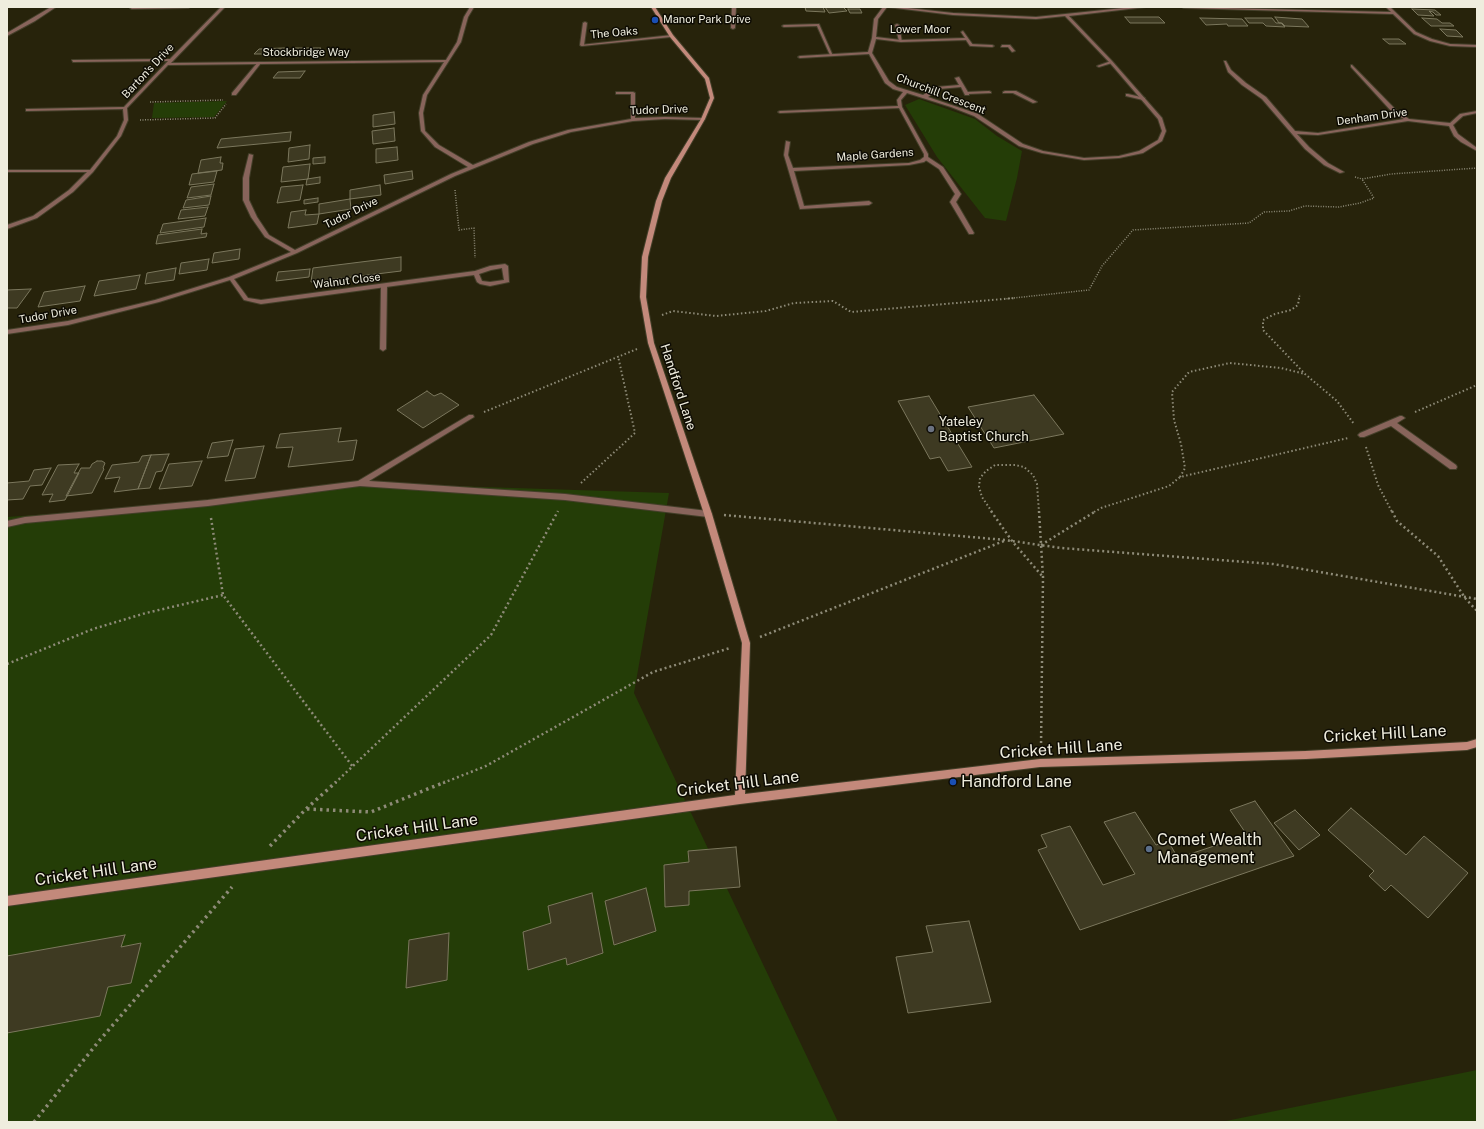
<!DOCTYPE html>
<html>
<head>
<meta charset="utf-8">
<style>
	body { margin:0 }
	#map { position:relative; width:1484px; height:1129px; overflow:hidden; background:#27230b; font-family:"Public Sans",sans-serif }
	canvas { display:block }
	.frame { position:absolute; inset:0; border:8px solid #efedde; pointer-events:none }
</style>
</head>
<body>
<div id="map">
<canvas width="1484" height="1129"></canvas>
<div class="frame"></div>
</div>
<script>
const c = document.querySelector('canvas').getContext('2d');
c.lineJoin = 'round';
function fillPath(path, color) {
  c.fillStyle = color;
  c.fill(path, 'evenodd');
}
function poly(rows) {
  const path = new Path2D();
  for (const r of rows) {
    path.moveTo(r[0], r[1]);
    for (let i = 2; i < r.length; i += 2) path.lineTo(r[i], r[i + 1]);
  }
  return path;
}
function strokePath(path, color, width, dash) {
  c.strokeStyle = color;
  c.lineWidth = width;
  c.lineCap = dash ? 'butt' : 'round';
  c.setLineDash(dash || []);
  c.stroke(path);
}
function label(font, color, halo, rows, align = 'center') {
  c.font = font + ' "Public Sans",sans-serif';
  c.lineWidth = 3;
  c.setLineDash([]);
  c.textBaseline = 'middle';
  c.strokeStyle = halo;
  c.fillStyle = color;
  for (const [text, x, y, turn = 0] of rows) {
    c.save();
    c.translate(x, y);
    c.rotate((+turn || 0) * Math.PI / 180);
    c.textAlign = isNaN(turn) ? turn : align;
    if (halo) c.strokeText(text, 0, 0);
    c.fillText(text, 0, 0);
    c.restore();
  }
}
fillPath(poly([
	[919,99,975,119,997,136,1022,151,1017,178,1006,221,985,218,937,157,905,105],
	[227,101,214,117,152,118,154,103],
	[360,483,669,493,634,693,838,1122,7,1122,7,517,208,503],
	[1477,1070,1477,1122,1221,1122]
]), '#243d07');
const building = poly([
	[805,7,823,7,825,12,806,11,805,7],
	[825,7,843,7,847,11,829,13,825,7],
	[848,9,860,9,862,13,850,13,848,9],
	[1412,9,1435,10,1441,15,1436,15,1433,12,1429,11,1434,16,1418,15,1412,9],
	[1125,17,1159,17,1165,23,1130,23,1125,17],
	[1275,17,1302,19,1309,27,1285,26,1282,23,1279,23,1275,17],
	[1200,18,1242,19,1248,26,1228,26,1227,24,1206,25,1200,18],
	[1245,18,1272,18,1276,23,1281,23,1285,27,1266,26,1263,23,1249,23,1245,18],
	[1422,18,1437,19,1442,23,1450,23,1454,26,1431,26,1422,18],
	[1440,29,1456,30,1463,37,1447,36,1440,29],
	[1383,39,1399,39,1406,44,1389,44,1383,39],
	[284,48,280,54,254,54,259,49,284,48],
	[295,48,321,48,317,54,291,54,295,48],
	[305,71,300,78,273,78,278,72,305,71],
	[394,112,395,124,373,127,373,115,394,112],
	[394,128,395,141,373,144,372,131,394,128],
	[291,132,290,141,217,148,221,139,291,132],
	[310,145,309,159,288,162,289,148,310,145],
	[397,147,398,160,376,163,376,149,397,147],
	[221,157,220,163,223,163,222,170,198,173,201,160,221,157],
	[325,157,325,163,313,164,313,158,325,157],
	[310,164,308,179,281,182,283,167,310,164],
	[217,171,214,182,189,185,192,174,217,171],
	[412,171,413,179,385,184,384,175,412,171],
	[320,177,320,183,306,185,307,179,320,177],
	[214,184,211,195,187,198,191,187,214,184],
	[303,185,300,200,277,203,281,187,303,185],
	[380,185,381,195,350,199,350,190,380,185],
	[211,196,209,205,183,208,186,200,211,196],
	[318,198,318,202,304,204,304,200,318,198],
	[350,199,351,209,319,214,319,204,350,199],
	[208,207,205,216,178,219,181,210,208,207],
	[306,210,305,215,319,214,317,224,288,228,291,212,306,210],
	[206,218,204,227,160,233,163,224,206,218],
	[202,229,201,234,207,233,206,237,156,244,158,235,202,229],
	[240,249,239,259,212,263,214,253,240,249],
	[401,257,401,271,311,282,313,268,401,257],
	[209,259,207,270,179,274,181,263,209,259],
	[176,268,174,280,145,284,147,273,176,268],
	[310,269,309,277,276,281,278,272,310,269],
	[140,275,136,289,94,296,99,281,140,275],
	[85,286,80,301,38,307,44,292,85,286],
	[31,289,17,308,7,308,7,290,31,289],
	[427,391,434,396,441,393,459,405,423,428,397,410,427,391],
	[1034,395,1064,434,994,448,968,407,1034,395],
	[929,396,972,467,948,471,940,457,930,459,898,401,929,396],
	[341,428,338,442,357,440,353,460,288,467,293,447,276,448,280,434,341,428],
	[233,440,228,456,207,458,212,443,233,440],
	[264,446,255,478,225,481,235,449,264,446],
	[169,454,162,471,156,472,150,488,138,489,151,455,169,454],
	[151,455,138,489,114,492,120,477,105,479,112,465,139,462,142,456,151,455],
	[97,461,102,461,105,463,103,468,104,469,92,493,66,496,81,468,90,468,92,464,97,461],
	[202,461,192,486,159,489,169,464,202,461],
	[79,464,74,473,79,473,65,500,49,502,53,494,42,495,58,465,79,464],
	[51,468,42,485,30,486,23,499,7,500,7,483,29,481,34,470,51,468],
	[1255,801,1294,856,1080,930,1038,850,1047,847,1041,835,1070,826,1103,885,1135,874,1104,822,1135,812,1156,845,1168,841,1178,858,1247,835,1230,810,1255,801],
	[1351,808,1406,855,1424,836,1468,873,1428,918,1391,885,1385,891,1369,876,1374,871,1328,830,1351,808],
	[1295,810,1320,835,1299,850,1274,823,1295,810],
	[736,847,740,887,689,891,689,905,665,907,664,865,689,862,688,851,736,847],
	[646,888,656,931,614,945,605,901,646,888],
	[592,893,603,953,567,965,566,958,528,970,523,932,551,923,548,906,592,893],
	[969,921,991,1002,908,1013,896,957,933,952,926,926,969,921],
	[449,933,447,980,406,988,409,940,449,933],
	[125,935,121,947,141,943,131,983,108,987,100,1016,7,1033,7,956,125,935]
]);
fillPath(building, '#3e3a22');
strokePath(building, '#7b775d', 1);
const lane = poly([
	[585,22,587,23,584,45,582,46,580,45,583,23,585,22],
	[819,24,833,56,830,55,817,26,784,27,782,26,784,25,819,24],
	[897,24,899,25,902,42,899,41,895,25,897,24],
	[970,44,992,45,994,46,992,47,971,46,970,44],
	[1002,45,1010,45,1015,51,1012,52,1008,47,1001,47,1002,45],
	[1111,61,1112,63,1099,67,1097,66,1111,61],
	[258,62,261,63,236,95,232,95,232,93,258,62],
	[989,91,991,92,991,93,967,94,965,93,967,92,989,91],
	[1005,91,1016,91,1037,102,1033,103,1013,93,1003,93,1003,92,1005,91],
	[1128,94,1145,98,1145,99,1143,100,1126,96,1126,94,1128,94],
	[924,157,928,157,943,167,961,194,956,202,974,233,973,234,969,234,950,202,955,194,939,169,924,159,924,157],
	[384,284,387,286,386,349,383,351,380,349,381,286,384,284],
	[1400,416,1402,416,1405,418,1397,423,1456,465,1457,467,1456,469,1450,469,1391,426,1364,437,1360,437,1358,435,1360,433,1400,416]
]);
const street = poly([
	[51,7,56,7,35,21,7,36,7,33,51,7],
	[132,7,190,7,188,8,132,9,130,8,132,7],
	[221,7,225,7,171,63,446,60,457,42,464,17,470,7,474,7,468,17,461,42,427,95,423,113,425,131,439,145,473,165,529,142,568,130,631,119,631,94,616,94,616,92,633,92,635,93,635,118,665,117,703,118,705,119,703,120,665,119,633,121,571,132,533,144,455,176,297,253,234,279,248,298,261,300,475,271,490,266,505,264,508,266,509,282,490,286,480,284,477,282,474,275,261,304,244,300,230,280,159,302,68,325,7,334,7,330,68,321,155,300,229,277,291,252,265,237,251,217,243,200,243,178,249,154,253,155,249,178,249,200,257,217,269,235,295,250,451,174,468,167,435,147,421,131,419,113,423,95,444,62,168,65,127,108,128,120,121,136,93,172,73,192,37,218,7,229,7,225,33,216,69,190,87,172,7,172,7,170,90,170,117,136,124,120,123,109,28,111,26,111,26,109,124,107,168,61,73,62,72,60,170,59,221,7],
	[502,268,504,280,490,282,482,281,479,274,491,270,502,268],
	[732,7,736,7,735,28,733,29,731,28,732,7],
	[883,7,887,7,878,19,876,37,901,40,965,38,961,32,963,31,973,45,970,46,966,40,901,42,876,39,872,53,889,81,897,87,923,95,936,87,959,85,955,78,959,77,969,94,969,95,965,95,961,87,939,89,928,97,978,114,1023,144,1043,151,1084,158,1119,156,1139,151,1158,140,1162,131,1158,119,1110,63,1065,16,1036,19,953,15,887,7,899,7,953,13,1036,17,1133,7,1146,7,1069,16,1112,61,1162,118,1166,131,1162,141,1143,153,1119,158,1084,160,1042,153,1019,146,974,116,951,107,907,93,901,100,902,107,928,154,928,159,924,162,909,165,794,171,804,206,869,201,872,203,869,205,800,209,784,155,786,141,790,142,788,155,793,168,909,163,920,160,924,157,924,154,899,108,780,113,778,112,780,111,898,106,897,100,903,92,893,89,885,83,869,54,800,58,798,57,800,56,868,52,872,38,874,19,883,7],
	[1182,7,1391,12,1386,7,1390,7,1416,32,1432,39,1450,44,1477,45,1477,47,1450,46,1430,41,1414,34,1393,14,1184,8,1182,7],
	[672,35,671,37,582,46,580,45,672,35],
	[1224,61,1226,61,1231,70,1246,83,1266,97,1295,131,1318,133,1404,119,1393,113,1351,67,1351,65,1352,65,1397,111,1409,119,1450,123,1460,114,1477,111,1477,113,1463,116,1453,125,1458,134,1477,148,1477,151,1461,142,1454,136,1449,126,1408,121,1318,135,1297,134,1309,147,1328,163,1344,172,1340,173,1324,165,1305,149,1262,99,1242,85,1228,72,1224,61],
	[469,415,473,415,474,417,369,481,565,494,708,511,712,514,708,517,565,500,360,486,208,506,25,523,7,527,7,521,25,517,208,500,358,481,469,415]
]);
const secondary = poly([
	[651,7,655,7,673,35,709,78,714,98,705,119,671,178,662,201,648,257,646,297,654,343,712,514,750,643,745,794,1040,759,1306,751,1467,742,1477,739,1477,747,1467,750,1306,759,1040,767,740,804,7,906,7,896,735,795,742,643,704,514,648,343,640,297,642,257,656,201,665,178,701,119,710,98,705,79,670,37,651,7]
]);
strokePath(lane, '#433f29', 2);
strokePath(street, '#433f29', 2);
strokePath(secondary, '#433f29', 2);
strokePath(poly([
	[150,102,223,100],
	[140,120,215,118,226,104],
	[1355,177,1362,179,1391,174,1477,168],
	[455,190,459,230,474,228,475,258],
	[1004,299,1089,290,1102,266,1133,230,1249,223,1264,212,1289,211,1305,206,1339,207,1360,203,1374,198,1362,179],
	[1299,299,1300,294]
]), '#8e8b78', 1.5, [1, 1.5]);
strokePath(poly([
	[1299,298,1298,305,1291,310,1275,314,1263,320,1263,330,1305,374,1337,401,1354,424],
	[662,315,673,311,716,316,766,311,794,303,833,301,851,312,1015,298],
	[484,412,637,349],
	[1415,412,1477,385],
	[1366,447,1378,485,1392,512],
	[1180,477,1185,468,1181,444,1174,420,1172,392,1189,372,1230,363,1281,368,1305,374],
	[581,483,635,433,618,356],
	[992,512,982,497,979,487,980,478,986,471,995,465,1015,465,1024,467,1033,475,1037,484,1039,512],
	[1094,512,1101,508,1169,486,1180,477,1348,438]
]), '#8e8b78', 2, [1.5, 2.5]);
strokePath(poly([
	[991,511,1012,541,1043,577],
	[1039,511,1043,577],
	[1392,511,1397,521,1438,556,1465,598,1477,611],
	[724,515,1005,540,1061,548,1273,564,1477,599],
	[211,518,223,595,353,767],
	[1041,545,1096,511],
	[760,637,1004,541],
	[7,664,93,629,146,613,223,595],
	[1041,748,1043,577],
	[335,783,491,635,558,511],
	[443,783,486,766,653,672,730,648]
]), '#8e8b78', 2.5, [2, 3]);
strokePath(poly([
	[307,809,371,812,445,782],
	[270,846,306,809,336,782],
	[34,1122,99,1041,232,887]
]), '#8e8b78', 3.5, [2.5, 4]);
fillPath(lane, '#88645b');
fillPath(street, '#88645b');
fillPath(secondary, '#c3897b');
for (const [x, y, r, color] of [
	[655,20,4,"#1a4fb4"],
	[931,429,4,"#6b7280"],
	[953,782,4,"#1a4fb4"],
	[1149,849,4,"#5c6f8a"]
]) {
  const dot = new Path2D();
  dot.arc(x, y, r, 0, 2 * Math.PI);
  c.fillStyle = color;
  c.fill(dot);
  strokePath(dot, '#0e0c04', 1.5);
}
label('11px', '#efedde', '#0e0c04', [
	["Manor Park Drive",663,20]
], 'left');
label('11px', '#efedde', '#0e0c04', [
	["Lower Moor",920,30],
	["The Oaks",614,33,-5],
	["Stockbridge Way",306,53],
	["Barton's Drive",148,71,-47],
	["Churchill Crescent",941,94,21],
	["Tudor Drive",659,110,-2],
	["Denham Drive",1372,117,-8],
	["Maple Gardens",875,155,-4],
	["Tudor Drive",351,213,-26],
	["Walnut Close",347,281,-7],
	["Tudor Drive",48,315,-10]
]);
label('13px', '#efedde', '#0e0c04', [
	["Handford Lane",678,387,72]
]);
label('13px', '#efedde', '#0e0c04', [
	["Yateley",939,422],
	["Baptist Church",939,437]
], 'left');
label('16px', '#efedde', '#0e0c04', [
	["Cricket Hill Lane",1385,734,-3],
	["Cricket Hill Lane",1061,749,-4],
	["Cricket Hill Lane",738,784,-7],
	["Cricket Hill Lane",417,828,-8],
	["Cricket Hill Lane",96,872,-8]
]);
label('16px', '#efedde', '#0e0c04', [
	["Handford Lane",961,782],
	["Comet Wealth",1157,840],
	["Management",1157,858]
], 'left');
</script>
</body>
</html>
